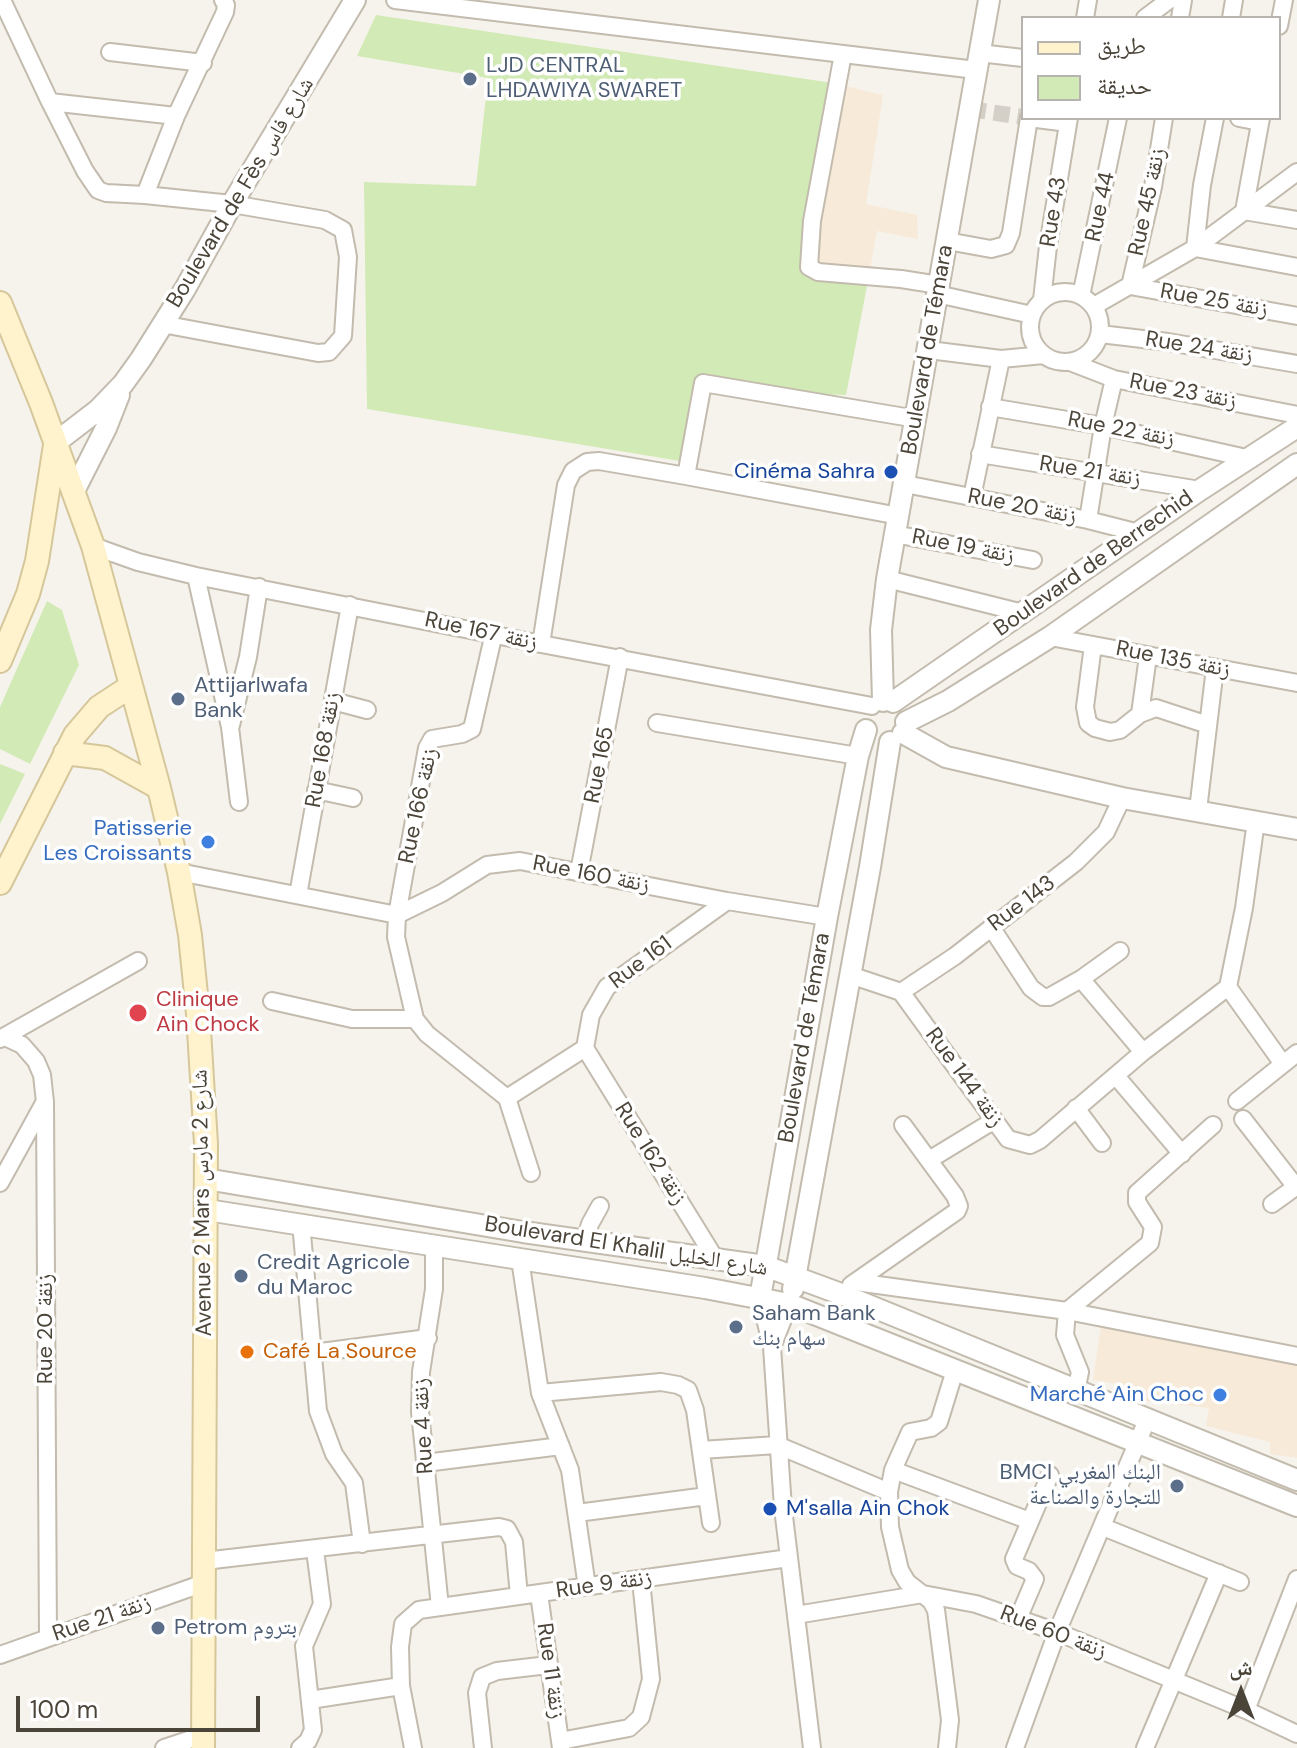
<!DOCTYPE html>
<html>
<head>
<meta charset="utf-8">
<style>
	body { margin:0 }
	#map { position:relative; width:1297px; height:1748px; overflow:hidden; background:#f6f3ec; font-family:"DM Sans","Noto Naskh Arabic",sans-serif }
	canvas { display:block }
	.legend { position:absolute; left:1021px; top:16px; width:260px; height:104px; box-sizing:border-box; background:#fff; border:2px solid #b7b4b0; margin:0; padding:10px 14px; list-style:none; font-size:24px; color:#4b4439 }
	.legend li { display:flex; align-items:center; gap:16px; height:40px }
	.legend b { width:40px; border:2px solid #b7b4b0 }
	.north { position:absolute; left:1201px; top:1652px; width:80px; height:80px; -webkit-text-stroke:6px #fff; paint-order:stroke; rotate:0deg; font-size:22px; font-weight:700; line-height:32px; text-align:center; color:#4b4439 }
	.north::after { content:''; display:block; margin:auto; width:28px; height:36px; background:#4b4439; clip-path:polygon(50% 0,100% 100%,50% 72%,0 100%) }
	.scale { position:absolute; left:16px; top:1696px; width:244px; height:36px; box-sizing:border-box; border:4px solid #4b4439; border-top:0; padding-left:10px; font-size:24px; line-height:28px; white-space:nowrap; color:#4b4439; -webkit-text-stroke:6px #fff; paint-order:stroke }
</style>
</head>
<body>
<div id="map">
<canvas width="1297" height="1748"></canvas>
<ul class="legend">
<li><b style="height:10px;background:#fff3cd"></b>طريق</li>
<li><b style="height:22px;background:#d2eab5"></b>حديقة</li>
</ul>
<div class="north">ش</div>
<div class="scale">100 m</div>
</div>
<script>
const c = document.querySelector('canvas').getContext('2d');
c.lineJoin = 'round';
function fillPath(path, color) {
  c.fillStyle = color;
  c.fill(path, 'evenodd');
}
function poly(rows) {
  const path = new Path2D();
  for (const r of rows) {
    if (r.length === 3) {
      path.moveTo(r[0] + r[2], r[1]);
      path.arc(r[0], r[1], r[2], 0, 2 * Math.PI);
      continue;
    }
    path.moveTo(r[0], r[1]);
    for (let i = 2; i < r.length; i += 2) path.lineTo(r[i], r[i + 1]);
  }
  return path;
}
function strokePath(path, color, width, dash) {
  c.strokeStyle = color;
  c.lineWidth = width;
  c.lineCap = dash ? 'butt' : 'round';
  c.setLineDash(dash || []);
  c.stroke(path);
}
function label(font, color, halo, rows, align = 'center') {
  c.font = font + ' "DM Sans","Noto Naskh Arabic",sans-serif';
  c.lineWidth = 7;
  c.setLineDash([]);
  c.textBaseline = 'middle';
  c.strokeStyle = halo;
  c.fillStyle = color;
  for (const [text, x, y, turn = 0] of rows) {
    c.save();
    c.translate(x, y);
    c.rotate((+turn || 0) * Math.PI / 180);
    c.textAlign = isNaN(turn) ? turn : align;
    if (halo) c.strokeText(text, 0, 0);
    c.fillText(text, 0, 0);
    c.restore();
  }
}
fillPath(poly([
	[833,83,883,95,866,204,917,215,918,239,877,231,868,281,809,272],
	[1101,1327,1297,1363,1297,1458,1270,1454,1270,1442,1206,1426,1209,1408,1142,1401,1142,1388,1093,1380]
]), '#f7ead8');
fillPath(poly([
	[376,15,833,83,809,272,868,281,846,395,709,390,692,463,367,409,364,182,476,186,488,78,357,56],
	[47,601,62,610,79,665,30,764,0,749,0,707],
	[0,764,25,774,0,824]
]), '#d2eab5');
strokePath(poly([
	[970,109,1023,117]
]), '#d4d0c8', 16, [16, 8]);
const minor = poly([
	[2,0,50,102,85,171,98,190,106,193,145,195,232,204,325,220,343,230,348,257,343,336,329,352,318,353,162,324],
	[395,0,976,70],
	[1085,18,1088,0],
	[1145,18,1169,0],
	[1180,18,1183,0],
	[1231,18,1234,0],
	[1279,26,1284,0],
	[110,52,203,63],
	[979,53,1023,58],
	[843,54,812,221,809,267,818,272,901,279,939,285],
	[50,102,176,116],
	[1164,118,1153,187,1130,286,1297,316],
	[1215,118,1202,185,1195,248,1297,267],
	[1239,118,1260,122],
	[1261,118,1244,211,1297,220],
	[145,195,176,116,225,12,226,5,223,0],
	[947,241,991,249,1006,245,1011,233,1029,118,1068,123],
	[1065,327,35],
	[937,294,1032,315],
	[1081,296,1118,118],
	[1042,300,1048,246,1069,118],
	[1094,306,1195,248,1297,172],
	[1100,334,1168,342,1297,364],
	[929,350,1001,359,1044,355],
	[1070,362,1114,379,1297,415],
	[990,407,1103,426,1251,459],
	[980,454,1200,490],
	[686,476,703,383,917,419],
	[905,484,1088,520,1139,533],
	[972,497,1001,359],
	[1088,520,1103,426,1114,379],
	[894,534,1033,560],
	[93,546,138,562,196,576,541,644,872,706],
	[196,576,230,727,239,802],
	[887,579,1023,613],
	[494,633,472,729,462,734,432,739,427,748,397,915,396,937,415,1019,427,1034,507,1098,531,1173],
	[1050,637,1297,683],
	[541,644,566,485,573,471,587,462,599,461,686,476,899,516],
	[1093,645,1085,707,1088,723,1095,728,1110,732,1120,730,1140,714,1156,708,1208,725],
	[333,701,367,710],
	[1140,714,1148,656],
	[657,723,858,756],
	[231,725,248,657,259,587],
	[316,790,353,798],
	[1198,810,1215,668],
	[179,872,397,915,442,893,487,865,520,861,727,901,827,917],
	[579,872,620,657],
	[298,895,350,605],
	[991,927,1031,988,1043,997,1049,997,1081,979,1120,951],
	[850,975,901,992,1008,1139,1030,1145,1040,1140,1143,1052,1228,987,1244,908,1256,821],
	[1081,979,1143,1052],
	[1228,987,1283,1064],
	[901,992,955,956,1076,862,1106,832,1122,798],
	[272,1001,352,1019,415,1019],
	[5,1037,22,1045,36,1061,42,1075,45,1102,48,1638],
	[0,1039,138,961],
	[585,1048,716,1260],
	[585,1048,591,1015,607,987,727,901],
	[1116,1076,1182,1154],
	[507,1098,585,1048],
	[1237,1101,1297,1053],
	[1076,1108,1102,1143],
	[1243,1119,1296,1187],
	[929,1160,993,1121],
	[0,1183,44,1103],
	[1272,1204,1297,1186],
	[301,1223,318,1411,334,1454,354,1483,362,1544],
	[585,1241,590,1224,600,1206],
	[434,1245,434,1289,421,1372,420,1412,440,1607],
	[520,1259,540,1393,570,1470,587,1587],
	[856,1282,1067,1311,1297,1356],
	[851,1285,957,1211,959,1206,955,1196,903,1125],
	[760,1298,772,1347,783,1508,812,1748],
	[772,1347,789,1304],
	[313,1353,428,1338],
	[1076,1391,1080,1372,1065,1335,1067,1311,1150,1243,1153,1227,1137,1202,1137,1193,1213,1125],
	[540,1393,661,1382,678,1385,688,1390,695,1410,711,1523],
	[701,1450,777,1445,889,1492],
	[425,1463,561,1446],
	[893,1470,1030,1521],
	[577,1513,707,1496],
	[1103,1527,1240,1582],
	[204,1561,499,1527,507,1529,514,1542,519,1596],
	[539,1594,561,1748],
	[796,1615,923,1594,976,1604,1057,1632,1246,1710,1297,1734],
	[1018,1619,1035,1579,1029,1571,1017,1566,1014,1559,1050,1475],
	[0,1655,204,1583],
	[310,1700,401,1686],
	[1246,1710,1297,1579],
	[560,1741,629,1728,641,1717,651,1679,641,1580],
	[164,1748,203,1735],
	[300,1748,308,1741,313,1730,304,1646,322,1604,315,1550],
	[413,1748,401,1686,400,1647,403,1624,419,1610,789,1558],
	[483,1748,477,1693,482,1677,497,1671,548,1665],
	[947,1748,950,1720,936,1610,931,1601,907,1582,900,1570,890,1527,889,1492,893,1470,910,1432,931,1428,939,1422,955,1370],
	[1015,1748,1057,1632,1147,1420],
	[1145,1748,1219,1573]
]);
const tertiary = poly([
	[55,443,98,410,123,384,141,359,185,289,232,204,355,0],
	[74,491,106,428,119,395],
	[883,701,881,630,887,579,989,0],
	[893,702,1200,490,1297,427],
	[906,722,948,701,1050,637,1297,464],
	[903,733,946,757,1122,798,1297,829],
	[206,1179,523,1232,765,1266,841,1294,1297,1480],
	[207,1210,705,1288,789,1304,1297,1506],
	[793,1289,870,867,890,742],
	[760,1298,827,917,858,756,866,730]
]);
const secondary = poly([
	[0,303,41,403,93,546,159,788,179,872,190,935,198,1014,206,1144,203,1748],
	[0,661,28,594,37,561,55,445],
	[65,753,105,758,159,788],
	[0,883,75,735,99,707,131,686]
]);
strokePath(minor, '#c2bbae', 20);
strokePath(tertiary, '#c2bbae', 24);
strokePath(secondary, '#d6c79b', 26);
strokePath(minor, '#fff', 16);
strokePath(tertiary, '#fff', 20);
strokePath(secondary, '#fff3cd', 22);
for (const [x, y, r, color] of [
	[470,79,8,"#5c6f8a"],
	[891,472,8,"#1a4fb4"],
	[178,699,8,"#5c6f8a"],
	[208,842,8,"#3f7fe0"],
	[138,1013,10,"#e0444e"],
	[241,1276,8,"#5c6f8a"],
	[736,1327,8,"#5c6f8a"],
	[247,1352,8,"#e8710a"],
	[1220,1395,8,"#3f7fe0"],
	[1177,1486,8,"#5c6f8a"],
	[770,1509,8,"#1a4fb4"],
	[158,1628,8,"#5c6f8a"]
]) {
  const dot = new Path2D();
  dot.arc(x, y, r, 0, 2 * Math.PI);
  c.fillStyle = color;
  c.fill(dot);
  strokePath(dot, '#fff', 3);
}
label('22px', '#4e5e75', '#fff', [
	["LJD CENTRAL",486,66],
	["LHDAWIYA SWARET",486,91],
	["Attijarlwafa",194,686],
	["Bank",194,711],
	["Credit Agricole",257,1263],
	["du Maroc",257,1288],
	["Saham Bank",752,1314],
	["سهام بنك",752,1339],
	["BMCI البنك المغربي",1161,1473,"right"],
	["للتجارة والصناعة",1161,1498,"right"],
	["Petrom بتروم",174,1628]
], 'left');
label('22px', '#4b4439', '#fff', [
	["Boulevard de Fès شارع فاس",241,193,-59],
	["Rue 45 زنقة",1148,202,-78],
	["Rue 44",1101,207,-78],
	["Rue 43",1054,212,-81],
	["Rue 25 زنقة",1214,301,10],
	["Rue 24 زنقة",1199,348,9],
	["Boulevard de Témara",928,350,-80],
	["Rue 23 زنقة",1183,392,11],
	["Rue 22 زنقة",1121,430,11],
	["Rue 21 زنقة",1090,472,9],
	["Rue 20 زنقة",1022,507,11],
	["Rue 19 زنقة",963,547,11],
	["Boulevard de Berrechid",1094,564,-35],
	["Rue 167 زنقة",481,632,12],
	["Rue 135 زنقة",1173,660,11],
	["Rue 168 زنقة",324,750,-80],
	["Rue 165",600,765,-79],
	["Rue 166 زنقة",419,806,-78],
	["Rue 160 زنقة",591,875,11],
	["Rue 143",1022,904,-37],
	["Rue 161",641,963,-37],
	["Boulevard de Témara",805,1038,-80],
	["Rue 144 زنقة",964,1078,54],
	["Rue 162 زنقة",650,1154,58],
	["Avenue 2 Mars شارع 2 مارس",203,1203,-91],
	["Boulevard El Khalil شارع الخليل",626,1247,9],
	["Rue 20 زنقة",46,1329,-90],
	["Rue 4 زنقة",424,1426,-93],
	["Rue 9 زنقة",604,1585,-8],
	["Rue 21 زنقة",102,1619,-19],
	["Rue 60 زنقة",1053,1633,21],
	["Rue 11 زنقة",550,1671,82]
]);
label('22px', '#164399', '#fff', [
	["Cinéma Sahra",875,472],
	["M'salla Ain Chok",786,1509,"left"]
], 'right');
label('22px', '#366cbe', '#fff', [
	["Patisserie",192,829],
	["Les Croissants",192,854],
	["Marché Ain Choc",1204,1395]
], 'right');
label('22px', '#be3a42', '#fff', [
	["Clinique",156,1000],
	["Ain Chock",156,1025]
], 'left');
label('22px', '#c56008', '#fff', [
	["Café La Source",263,1352]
], 'left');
</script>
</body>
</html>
